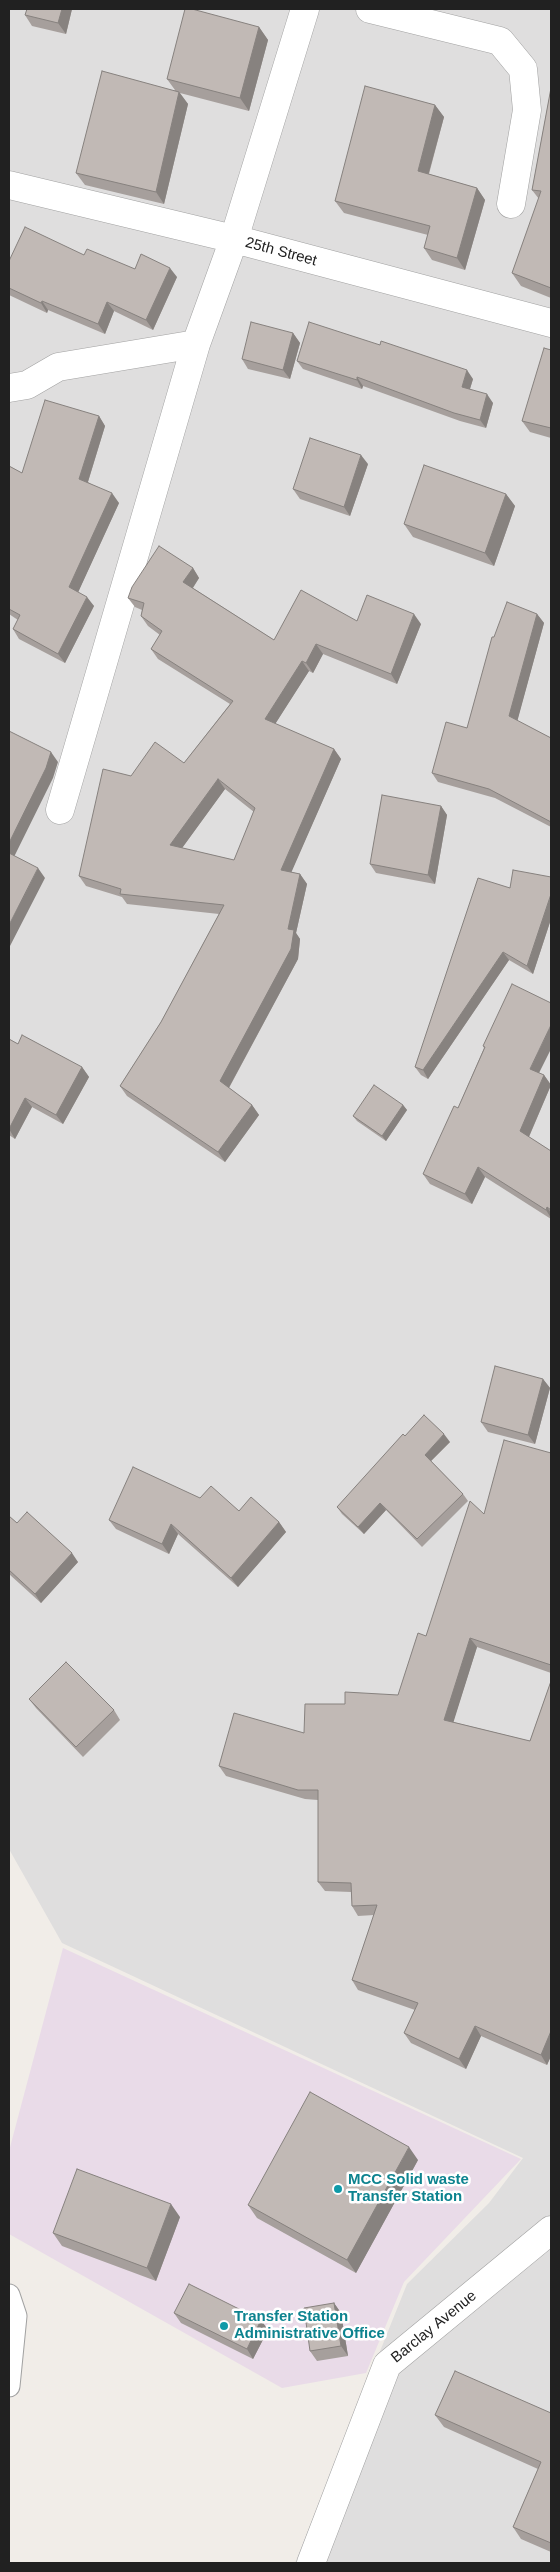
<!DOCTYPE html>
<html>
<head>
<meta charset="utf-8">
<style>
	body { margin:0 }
	#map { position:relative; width:560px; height:2572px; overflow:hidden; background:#f1ede8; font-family:Helvetica,sans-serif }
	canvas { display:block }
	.frame { position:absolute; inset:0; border:10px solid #212121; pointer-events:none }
</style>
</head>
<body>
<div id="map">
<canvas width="560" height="2572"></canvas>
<div class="frame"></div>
</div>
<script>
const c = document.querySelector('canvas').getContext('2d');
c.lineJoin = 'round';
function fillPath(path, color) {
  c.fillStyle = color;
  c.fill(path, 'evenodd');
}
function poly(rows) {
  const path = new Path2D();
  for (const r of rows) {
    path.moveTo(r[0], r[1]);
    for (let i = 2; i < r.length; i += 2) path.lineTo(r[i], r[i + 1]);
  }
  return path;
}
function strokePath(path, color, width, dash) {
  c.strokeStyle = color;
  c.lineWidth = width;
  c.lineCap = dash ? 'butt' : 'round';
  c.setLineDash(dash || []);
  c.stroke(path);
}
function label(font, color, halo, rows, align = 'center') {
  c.font = font + ' Helvetica,sans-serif';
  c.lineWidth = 5;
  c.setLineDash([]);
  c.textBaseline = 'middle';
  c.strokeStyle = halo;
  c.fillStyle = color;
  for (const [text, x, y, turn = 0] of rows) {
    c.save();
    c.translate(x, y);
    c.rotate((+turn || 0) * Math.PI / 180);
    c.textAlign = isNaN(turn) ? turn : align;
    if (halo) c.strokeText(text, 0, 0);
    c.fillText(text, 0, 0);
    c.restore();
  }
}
fillPath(poly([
	[9,9,551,9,551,2563,295,2563,407,2284,489,2203,523,2158,62,1943,9,1849]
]), '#dfdede');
fillPath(poly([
	[63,1948,521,2159,404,2282,366,2373,282,2388,9,2234,9,2151]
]), '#e9dbe8');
const lane = poly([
	[9,2295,16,2316,9,2386]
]);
const street = poly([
	[370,9,500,41,523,69,527,110,511,204],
	[9,185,234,239,551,323],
	[9,388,27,385,58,367,196,344],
	[60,810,196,344,234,239,305,9],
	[311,2563,387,2365,551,2230]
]);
strokePath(lane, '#a2a2a2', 23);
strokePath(street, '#a2a2a2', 29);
strokePath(lane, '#fff', 21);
strokePath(street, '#fff', 28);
fillPath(poly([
	[72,9,66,34,32,26,25,15],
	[259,27,268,40,249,111,180,93,188,104,164,204,85,185,76,173,175,90,167,79],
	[551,88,551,298,521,286,512,273,539,199,532,190],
	[435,105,444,117,429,174,477,188,485,200,465,270,432,260,424,248,428,235,344,213,335,201],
	[84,255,135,269,177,277,153,330,114,311,105,334,48,310,47,313,9,295,9,261],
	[293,333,300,343,290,379,248,369,242,359],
	[551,350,551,438,530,432,522,421],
	[297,361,473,379,470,389,493,403,486,428,460,421,363,386,362,389,303,369],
	[99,416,105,426,88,482,119,503,78,592,94,606,65,663,19,639,13,629,18,620,9,614,9,466,22,473],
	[368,464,350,516,300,499,293,489],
	[506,494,515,506,494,566,413,537,404,524],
	[193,568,199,578,193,588,274,640,357,621,421,624,397,684,323,654,313,673,309,671,275,724,334,749,341,759,291,872,300,874,307,884,296,933,300,939,298,959,229,1088,252,1105,259,1115,225,1162,127,1096,120,1086,161,1022,219,914,127,904,122,897,86,886,79,876,131,776,184,763,230,704,158,659,151,649,160,635,148,626,141,616,142,610,135,607,128,598],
	[225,789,254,812,234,860,182,848],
	[537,614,544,623,517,721,551,738,551,827,495,798,438,782,432,773,467,728,494,637],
	[441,806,447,815,435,884,376,873,370,864],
	[551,876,551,919,533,974,509,960,428,1079,421,1075,415,1067,510,888,551,877],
	[9,1039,18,1044,82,1067,89,1077,63,1124,32,1107,15,1139,9,1135],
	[483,1046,544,1075,551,1085,529,1137,551,1151,551,1219,485,1177,472,1204,430,1184,423,1174,458,1108,484,1048],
	[403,1105,407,1110,386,1141,357,1121,353,1116],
	[543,1379,550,1388,535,1444,488,1432,481,1422],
	[405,1436,450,1442,431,1461,463,1494,468,1501,422,1547,386,1510,364,1534,342,1514,337,1507],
	[551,1453,551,1673,477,1647,453,1722,530,1741,551,1681,551,2056,547,2065,481,2036,466,2069,411,2043,404,2033,415,2010,358,1990,352,1980,374,1915,358,1916,352,1906,351,1892,325,1891,318,1882,318,1800,305,1799,226,1776,219,1766,304,1733,345,1704,398,1695,426,1636,484,1514],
	[200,1498,239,1511,279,1522,286,1532,238,1587,178,1534,169,1554,116,1529,109,1520],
	[9,1516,17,1523,78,1562,41,1603,9,1574],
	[29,1699,114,1710,120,1720,83,1757,36,1708],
	[418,2160,356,2273,257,2218,248,2205],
	[180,2217,156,2281,62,2246,53,2233],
	[334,2303,341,2313,348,2356,317,2361,310,2351],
	[174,2313,261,2320,268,2330,253,2359,181,2323],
	[551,2413,551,2552,521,2539,513,2527,538,2469,444,2427,435,2415]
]), '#a69f9c');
fillPath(poly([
	[62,9,72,9,66,34,58,23],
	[259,27,268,40,249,111,240,98],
	[179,92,188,104,164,204,156,192],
	[435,105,444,117,426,183,418,171],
	[477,188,485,200,465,270,457,258],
	[170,268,177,277,153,330,146,320],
	[42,301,48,310,47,313,41,303],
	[107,302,114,311,105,334,98,324],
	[293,333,300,343,290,379,283,370],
	[467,370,473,379,468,395,462,387],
	[357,377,363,386,362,389,357,380],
	[487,394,493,403,486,428,480,420],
	[99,416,105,426,86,488,79,479],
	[361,455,368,464,350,516,344,507],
	[112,493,119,503,76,597,69,587],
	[506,494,515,506,494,566,485,553],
	[193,568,199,578,190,592,183,582],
	[87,597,94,606,65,663,58,654],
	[414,614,421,624,397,684,391,674],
	[537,614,544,623,516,726,509,716],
	[316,644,323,654,313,673,306,663],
	[302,661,309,671,272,729,265,719],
	[334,749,341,759,288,880,281,870],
	[51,752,58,762,53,778,12,861,9,857,9,843],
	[218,779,225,789,177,855,170,845],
	[441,806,447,815,435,884,428,875],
	[38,868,45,878,10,946,9,945,9,925],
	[300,874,307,884,296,933,300,939,298,959,227,1091,220,1081,288,929],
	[551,894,551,919,533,974,527,966],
	[503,952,509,960,428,1079,423,1070],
	[551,1025,551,1049,536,1079,530,1069],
	[82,1067,89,1077,63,1124,56,1115],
	[544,1075,551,1085,527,1141,520,1131],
	[25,1098,32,1107,15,1139,9,1129],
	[252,1105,259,1115,225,1162,218,1152],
	[403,1105,407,1110,386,1141,382,1136],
	[478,1167,485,1177,472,1204,465,1194],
	[547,1207,551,1213,551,1218,546,1210],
	[543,1379,550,1388,535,1444,528,1435],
	[444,1434,450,1442,430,1462,425,1455],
	[380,1503,386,1510,364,1534,358,1527],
	[279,1522,286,1532,238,1587,231,1578],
	[171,1524,178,1534,169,1554,162,1544],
	[72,1553,78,1562,41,1603,35,1594],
	[470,1638,477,1647,451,1730,444,1720],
	[475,2026,481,2036,466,2069,459,2059],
	[551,2031,551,2056,547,2065,541,2055],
	[409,2147,418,2160,356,2273,347,2260],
	[171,2204,180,2217,156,2281,147,2268],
	[334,2303,341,2313,348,2356,341,2346],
	[261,2320,268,2330,253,2359,247,2349]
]), '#87827f');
const building = poly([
	[27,9,62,9,58,23,25,15,27,9],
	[185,9,192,9,259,27,240,98,167,79,185,9],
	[102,71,179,92,156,192,76,173,102,71],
	[365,86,435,105,418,171,477,188,457,258,424,248,430,226,335,201,365,86],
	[551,88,551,288,512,273,541,191,532,190,551,88],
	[25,227,84,255,87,249,135,269,141,254,170,268,146,320,107,302,98,324,42,301,41,303,9,288,9,261,25,227],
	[251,322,293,333,283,370,242,359,251,322],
	[309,322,380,345,381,341,467,370,462,387,487,394,480,420,454,413,357,377,357,380,297,361,309,322],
	[544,348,551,350,551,428,522,421,544,348],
	[45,400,99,416,79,479,112,493,69,587,87,597,58,654,13,629,20,615,9,609,9,466,22,473,45,400],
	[310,438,361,455,344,507,293,489,310,438],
	[424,465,506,494,485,553,404,524,424,465],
	[159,546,193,568,183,582,274,640,301,590,357,621,367,595,414,614,391,674,316,644,306,663,302,661,265,719,334,749,281,870,300,874,288,929,294,930,291,949,220,1081,252,1105,218,1152,120,1086,161,1022,224,905,120,894,121,889,79,876,103,769,131,776,155,742,184,763,233,701,151,649,162,631,141,616,144,603,128,598,132,587,159,546],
	[218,779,255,808,234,860,170,845,218,779],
	[507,602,537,614,509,716,551,738,551,822,489,789,432,773,446,722,467,728,492,637,494,637,507,602],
	[9,731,51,752,46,768,9,843,9,731],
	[382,795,441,806,428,875,370,864,382,795],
	[9,853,38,868,9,925,9,853],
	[513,870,551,877,551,876,551,894,527,966,503,952,423,1070,415,1067,478,878,510,888,513,870],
	[512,984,551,1003,551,1025,530,1069,544,1075,520,1131,551,1151,551,1210,547,1207,546,1210,478,1167,465,1194,423,1174,454,1106,458,1108,485,1047,483,1046,512,984],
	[22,1035,82,1067,56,1115,25,1098,9,1129,9,1039,18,1044,22,1035],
	[374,1085,403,1105,382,1136,353,1116,374,1085],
	[495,1366,543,1379,528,1435,481,1422,495,1366],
	[424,1415,444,1434,425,1455,463,1494,417,1539,380,1503,358,1527,337,1507,403,1434,405,1436,424,1415],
	[504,1440,551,1453,551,1665,470,1638,444,1720,530,1741,551,1681,551,2031,541,2055,475,2026,459,2059,404,2033,418,2003,352,1980,377,1905,352,1906,351,1883,318,1882,318,1790,298,1790,219,1766,234,1713,304,1733,305,1704,345,1704,345,1692,398,1695,418,1633,426,1636,470,1501,484,1514,504,1440],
	[133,1467,200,1498,211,1486,239,1511,251,1497,279,1522,231,1578,171,1524,162,1544,109,1520,133,1467],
	[27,1512,72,1553,35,1594,9,1570,9,1516,17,1523,27,1512],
	[66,1662,114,1710,76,1747,29,1699,66,1662],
	[310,2092,409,2147,347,2260,248,2205,310,2092],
	[77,2169,171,2204,147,2268,53,2233,77,2169],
	[189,2284,261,2320,247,2349,174,2313,189,2284],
	[334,2303,341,2346,310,2351,304,2308,334,2303],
	[455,2371,551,2413,551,2543,513,2527,541,2462,435,2415,455,2371]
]);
fillPath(building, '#c1b9b5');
strokePath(building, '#87827f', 1);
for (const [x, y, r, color] of [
	[338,2189,5,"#0f9aa8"],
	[224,2326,5,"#0f9aa8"]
]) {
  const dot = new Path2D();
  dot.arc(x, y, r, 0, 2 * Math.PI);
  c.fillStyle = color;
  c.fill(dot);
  strokePath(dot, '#fff', 2);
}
label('15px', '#212121', '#fff', [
	["25th Street",281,252,15],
	["Barclay Avenue",434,2327,-39]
]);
label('bold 15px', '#0d838f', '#fff', [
	["MCC Solid waste",348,2180],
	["Transfer Station",348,2197],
	["Transfer Station",234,2317],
	["Administrative Office",234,2334]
], 'left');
</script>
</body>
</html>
